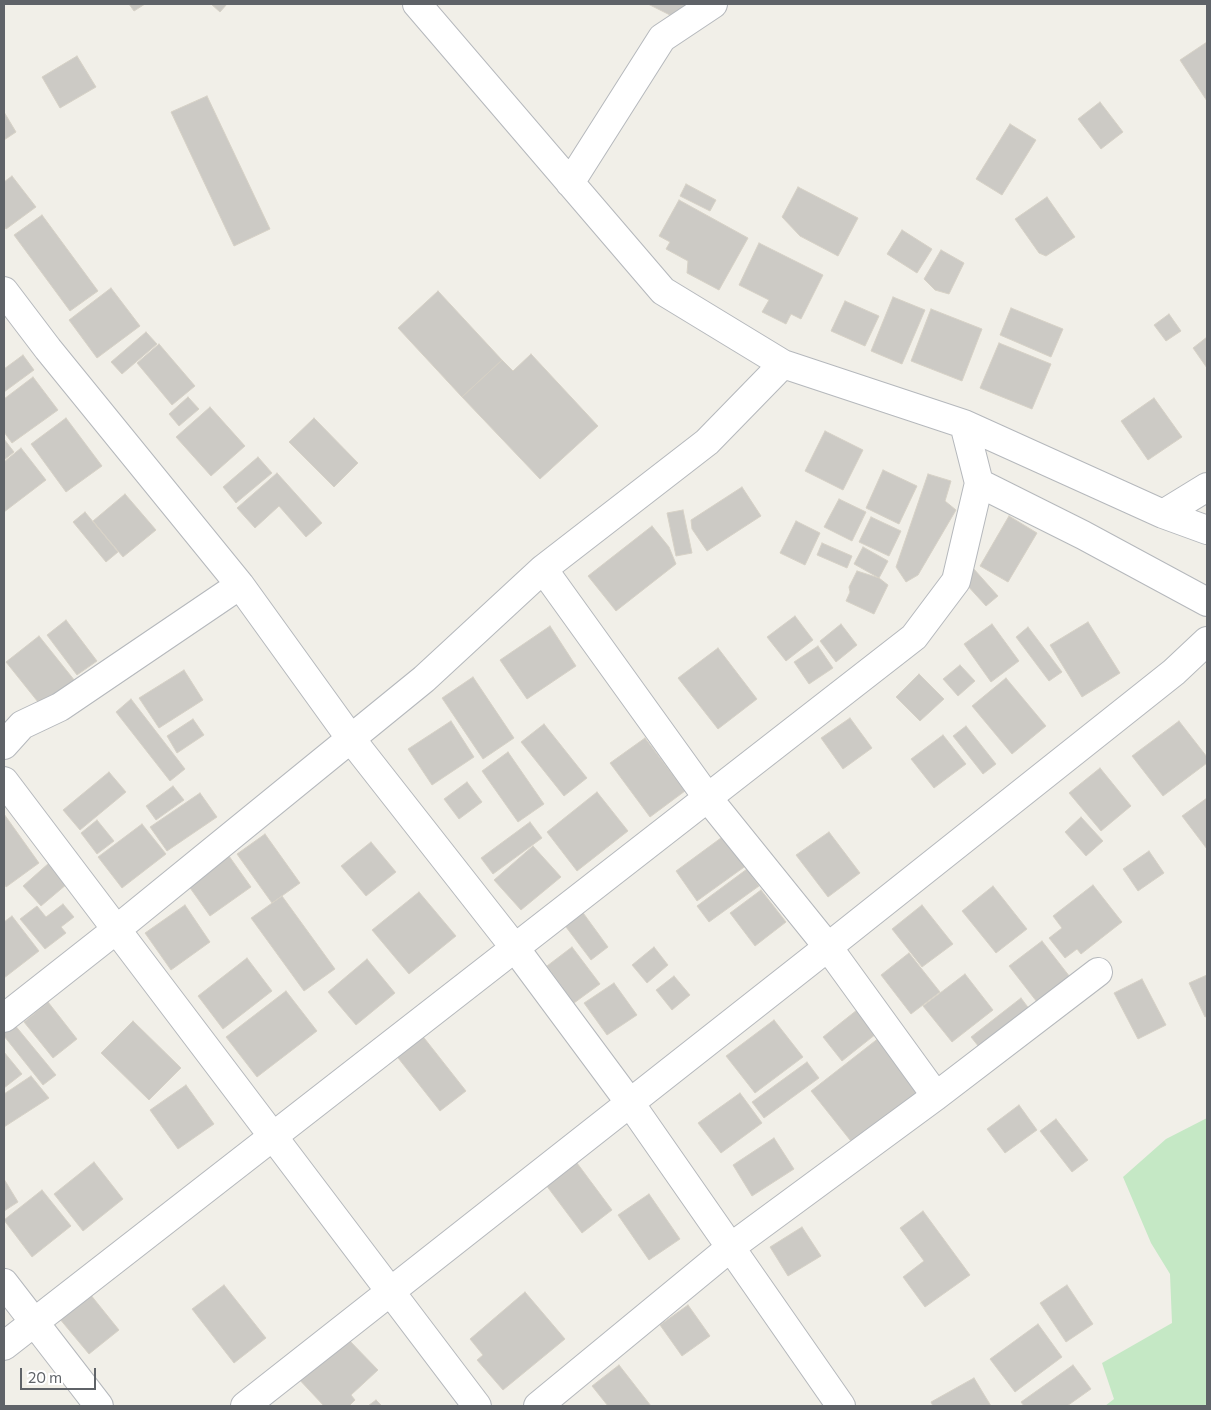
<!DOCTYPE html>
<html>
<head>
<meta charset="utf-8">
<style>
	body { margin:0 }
	#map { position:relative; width:1211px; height:1410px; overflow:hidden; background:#f1efe8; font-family:Commissioner,sans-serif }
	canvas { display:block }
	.frame { position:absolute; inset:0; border:5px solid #5f6368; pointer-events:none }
	.scale { position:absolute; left:20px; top:1368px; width:76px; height:22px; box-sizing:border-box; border:2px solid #5f6368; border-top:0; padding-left:6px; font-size:15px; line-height:18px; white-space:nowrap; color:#5f6368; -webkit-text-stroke:4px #fff; paint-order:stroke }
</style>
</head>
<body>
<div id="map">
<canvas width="1211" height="1410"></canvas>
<div class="frame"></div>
<div class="scale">20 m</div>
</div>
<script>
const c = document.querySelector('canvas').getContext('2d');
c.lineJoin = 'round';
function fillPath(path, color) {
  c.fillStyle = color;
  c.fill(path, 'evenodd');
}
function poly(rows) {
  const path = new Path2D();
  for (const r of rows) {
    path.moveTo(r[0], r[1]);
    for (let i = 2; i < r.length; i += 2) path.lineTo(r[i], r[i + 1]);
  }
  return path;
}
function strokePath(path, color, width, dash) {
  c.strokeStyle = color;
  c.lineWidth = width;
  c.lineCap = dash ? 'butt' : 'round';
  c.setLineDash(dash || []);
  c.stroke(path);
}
fillPath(poly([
	[1207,1118,1207,1406,1105,1406,1114,1399,1102,1363,1172,1323,1170,1274,1151,1243,1123,1177,1166,1139]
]), '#c5e8c5');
const building = poly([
	[129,4,145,4,134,11,129,4],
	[211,4,227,4,220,12,211,4],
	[648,4,689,4,680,20,648,4],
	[1207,42,1207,101,1180,60,1207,42],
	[77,56,96,87,60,108,42,77,77,56],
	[207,96,270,229,234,246,171,112,207,96],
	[1100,102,1123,132,1101,149,1078,119,1100,102],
	[4,112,16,132,4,140,4,112],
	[1010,124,1036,140,1002,195,976,179,1010,124],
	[12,176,36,207,6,229,4,226,4,182,12,176],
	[686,184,716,200,710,211,680,196,686,184],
	[798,187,858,218,838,256,800,236,782,217,798,187],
	[1047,197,1075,237,1046,256,1039,253,1015,219,1047,197],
	[679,200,748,238,719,290,687,273,688,261,666,249,670,242,659,236,679,200],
	[42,215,98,291,70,311,14,235,42,215],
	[902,230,932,249,917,273,887,254,902,230],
	[759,243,823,275,801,319,791,314,786,324,762,312,769,300,739,285,759,243],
	[941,250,964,263,949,294,935,290,924,279,941,250],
	[111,288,140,326,97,358,69,320,111,288],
	[438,291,502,360,462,397,398,328,438,291],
	[893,297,925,310,902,364,871,351,893,297],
	[845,301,879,316,865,346,831,331,845,301],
	[1011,308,1063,329,1051,357,1000,335,1011,308],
	[931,309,982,329,962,381,911,361,931,309],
	[1169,314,1181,331,1166,341,1154,325,1169,314],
	[146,332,157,344,122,374,111,362,146,332],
	[1207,337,1207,368,1193,348,1207,337],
	[999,343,1051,364,1032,409,980,388,999,343],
	[159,344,195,386,172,405,137,363,159,344],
	[531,354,598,426,540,479,462,397,502,360,513,371,531,354],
	[23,355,34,370,4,392,4,369,23,355],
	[33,377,58,410,12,443,4,432,4,399,33,377],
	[188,397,199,409,179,426,169,414,188,397],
	[1154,398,1182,437,1148,460,1121,421,1154,398],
	[210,407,245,446,211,476,176,437,210,407],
	[66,418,102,466,66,492,31,444,66,418],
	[314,418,358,463,334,487,289,442,314,418],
	[825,431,863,450,843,490,805,471,825,431],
	[4,439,14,452,4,460,4,439],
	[21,448,46,480,4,512,4,462,21,448],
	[258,457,272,473,236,503,223,487,258,457],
	[883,470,917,486,899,524,866,508,883,470],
	[277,473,322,523,306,537,279,506,255,528,237,508,277,473],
	[928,474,951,481,945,501,956,510,918,575,906,582,896,567,928,474],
	[742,487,761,516,707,551,692,529,691,520,742,487],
	[125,494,156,530,123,557,93,521,125,494],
	[839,499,866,512,852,541,824,527,839,499],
	[683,510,692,553,676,556,667,513,683,510],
	[85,512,118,552,106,562,73,522,85,512],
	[1009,516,1037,533,1008,582,980,566,1009,516],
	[871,517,901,531,889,556,859,542,871,517],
	[796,521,820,533,805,565,780,553,796,521],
	[652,526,669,547,676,564,616,611,588,576,652,526],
	[822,543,852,556,847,568,817,555,822,543],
	[863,547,888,561,879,578,854,564,863,547],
	[973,568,998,596,986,606,966,584,973,568],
	[857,571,879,578,888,585,874,614,846,601,850,592,849,587,857,571],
	[795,616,813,640,786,661,767,637,795,616],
	[66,620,97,661,77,675,47,635,66,620],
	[1088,622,1120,673,1082,697,1050,645,1088,622],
	[841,624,857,645,836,662,820,641,841,624],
	[992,624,1019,661,991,682,964,644,992,624],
	[550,626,576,666,527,699,500,660,550,626],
	[1028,627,1062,672,1049,681,1016,637,1028,627],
	[39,636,75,681,42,707,6,662,39,636],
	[818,646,833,668,809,684,794,662,818,646],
	[718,648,757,699,718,729,678,678,718,648],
	[960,665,975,681,958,696,943,679,960,665],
	[184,670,203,700,159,728,139,698,184,670],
	[919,674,944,699,920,721,896,697,919,674],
	[473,677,514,738,483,759,442,698,473,677],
	[1006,678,1046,726,1012,754,972,706,1006,678],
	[131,699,185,769,170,781,116,712,131,699],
	[850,718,872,748,843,769,821,738,850,718],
	[193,719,204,735,177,753,167,736,193,719],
	[451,721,474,757,432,785,408,749,451,721],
	[1179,721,1207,757,1207,763,1163,796,1132,756,1179,721],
	[544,724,587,778,564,796,521,742,544,724],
	[966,726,996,764,983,774,953,736,966,726],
	[943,735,966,764,934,788,911,759,943,735],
	[645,738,685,791,650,817,610,763,645,738],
	[508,752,544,804,518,822,482,771,508,752],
	[1100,768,1131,806,1101,831,1069,793,1100,768],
	[109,772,126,792,80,830,63,810,109,772],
	[467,782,482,802,459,819,444,799,467,782],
	[173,786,184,800,156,820,146,806,173,786],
	[597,792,628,831,577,871,547,832,597,792],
	[200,793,217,817,167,851,150,827,200,793],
	[1207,798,1207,849,1182,816,1207,798],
	[4,814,39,863,6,887,4,883,4,814],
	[1081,817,1103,841,1086,856,1065,832,1081,817],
	[97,820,114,841,97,854,81,833,97,820],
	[530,822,542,838,493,874,481,858,530,822],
	[142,824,166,854,122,888,98,857,142,824],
	[829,832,860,873,828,897,796,855,829,832],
	[265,834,300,883,272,903,237,854,265,834],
	[725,835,747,865,697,901,676,871,725,835],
	[371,842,396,872,366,896,341,866,371,842],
	[533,846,561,877,521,910,494,880,533,846],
	[1149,851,1164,873,1138,891,1123,869,1149,851],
	[229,856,251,887,210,916,188,885,229,856],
	[49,863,67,884,41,906,23,886,49,863],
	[747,869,759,886,709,922,697,906,747,869],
	[1093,885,1122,922,1081,954,1077,949,1065,958,1049,938,1062,928,1053,916,1093,885],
	[993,886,1027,929,996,953,962,911,993,886],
	[761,890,786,922,755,946,730,913,761,890],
	[419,892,456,936,409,974,372,930,419,892],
	[282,896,335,969,304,991,251,918,282,896],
	[63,904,74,917,61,927,66,933,45,949,20,919,37,906,46,917,63,904],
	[185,905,210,942,171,970,145,933,185,905],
	[922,905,953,944,922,967,892,929,922,905],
	[581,910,608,947,591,960,563,923,581,910],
	[12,916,39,951,4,978,4,922,12,916],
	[1042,941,1070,977,1037,1002,1009,966,1042,941],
	[572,947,600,984,574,1003,547,966,572,947],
	[654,947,668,965,647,983,632,965,654,947],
	[909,953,940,992,911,1014,881,975,909,953],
	[247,958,272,991,223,1029,198,996,247,958],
	[367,959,395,993,356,1025,328,992,367,959],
	[965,974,993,1010,952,1042,923,1006,965,974],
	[1207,975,1207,1016,1205,1017,1189,983,1207,975],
	[674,976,690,995,672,1010,656,990,674,976],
	[1142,979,1166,1025,1138,1039,1114,993,1142,979],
	[614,983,637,1015,607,1035,584,1003,614,983],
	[286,991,317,1031,257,1077,226,1037,286,991],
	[1021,998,1033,1014,983,1052,971,1037,1021,998],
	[48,1002,77,1039,53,1058,24,1022,48,1002],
	[862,1006,881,1030,842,1061,823,1037,862,1006],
	[9,1018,56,1075,43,1085,4,1036,4,1022,9,1018],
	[774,1020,803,1057,755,1093,726,1056,774,1020],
	[133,1021,181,1068,149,1100,101,1053,133,1021],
	[421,1034,466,1091,440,1111,395,1054,421,1034],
	[884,1034,927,1088,854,1145,811,1091,884,1034],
	[4,1052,22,1074,4,1088,4,1052],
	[807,1062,819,1078,764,1118,752,1102,807,1062],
	[31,1076,49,1098,4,1127,4,1094,31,1076],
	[186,1085,214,1124,178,1149,150,1110,186,1085],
	[740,1093,762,1123,721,1153,698,1123,740,1093],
	[1019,1105,1037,1130,1005,1153,987,1129,1019,1105],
	[1056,1119,1088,1160,1072,1172,1040,1131,1056,1119],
	[774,1138,794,1169,752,1196,733,1165,774,1138],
	[94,1162,123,1199,83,1231,54,1194,94,1162],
	[577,1163,612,1210,582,1233,546,1185,577,1163],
	[4,1179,18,1202,4,1211,4,1179],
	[42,1190,71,1226,32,1257,4,1220,42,1190],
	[649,1194,680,1239,649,1260,618,1215,649,1194],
	[923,1211,970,1275,925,1307,903,1277,924,1261,900,1228,923,1211],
	[802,1227,821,1256,788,1276,770,1247,802,1227],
	[224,1285,266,1338,234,1363,192,1309,224,1285],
	[1067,1285,1093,1324,1066,1342,1040,1303,1067,1285],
	[525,1292,565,1339,503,1390,477,1360,483,1355,470,1339,525,1292],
	[90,1294,119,1330,89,1354,59,1318,90,1294],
	[688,1305,710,1336,682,1356,660,1325,688,1305],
	[1038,1324,1062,1357,1015,1392,990,1359,1038,1324],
	[347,1338,378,1370,351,1395,355,1400,349,1406,324,1406,295,1375,347,1338],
	[619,1365,651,1406,608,1406,592,1386,619,1365],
	[1073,1365,1091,1389,1067,1406,1024,1406,1021,1402,1073,1365],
	[974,1378,991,1406,933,1406,931,1402,974,1378],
	[376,1400,382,1406,368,1406,376,1400]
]);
fillPath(building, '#cccac5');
strokePath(building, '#d6d1c6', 1);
const minor = poly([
	[417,4,663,291,783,364,964,424,1163,514,1207,530],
	[570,183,662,38,713,4],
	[4,291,48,349,240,585,351,739,515,948,630,1103,841,1406],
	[979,483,1083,535,1207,602],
	[1163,514,1207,487],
	[543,569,707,797,828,947,936,1096],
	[4,745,22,725,60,707,240,585],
	[4,781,477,1406],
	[4,1018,117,929,424,679,543,569,707,442,783,364],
	[4,1283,99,1406],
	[4,1346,914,637,956,581,979,483,964,424],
	[245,1406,828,947,1174,672,1207,641],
	[538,1406,731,1247,936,1096,1098,972]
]);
strokePath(minor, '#b5b8bc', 30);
strokePath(minor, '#fff', 28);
</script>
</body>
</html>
